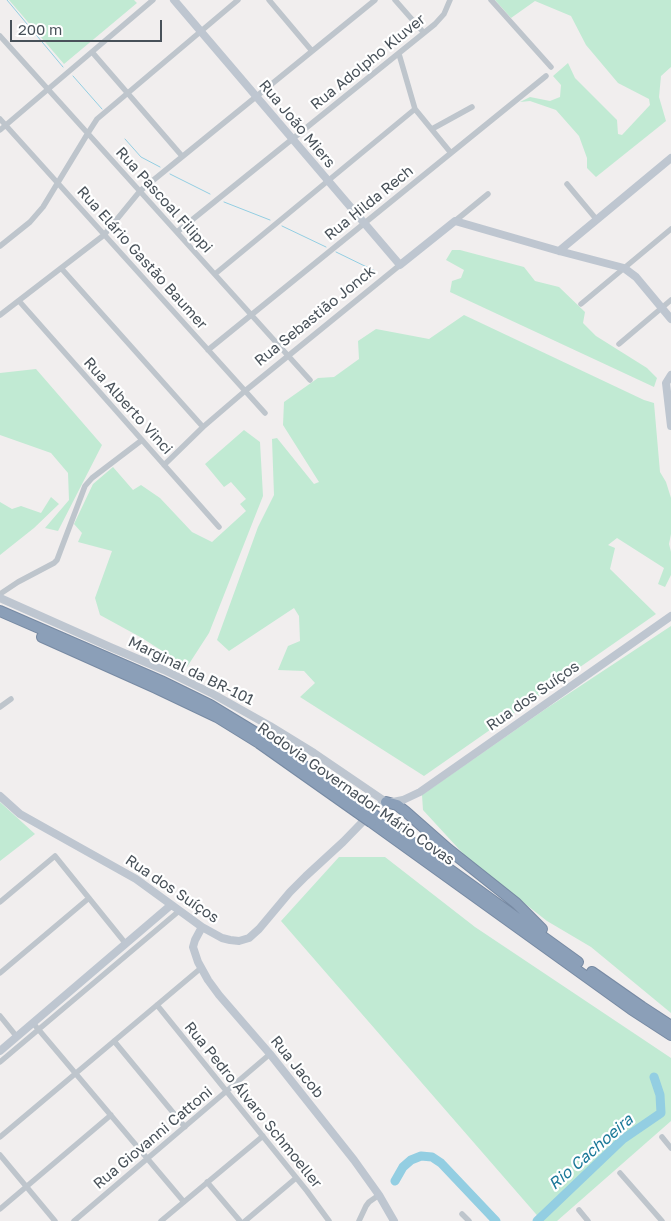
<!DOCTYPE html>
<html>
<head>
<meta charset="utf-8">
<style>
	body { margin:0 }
	#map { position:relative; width:671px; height:1221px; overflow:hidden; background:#f1eeee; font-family:"Golos Text",sans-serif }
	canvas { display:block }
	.scale { position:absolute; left:10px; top:20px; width:152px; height:22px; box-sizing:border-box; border:2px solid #485159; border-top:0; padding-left:6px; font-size:15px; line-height:18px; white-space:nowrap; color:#485159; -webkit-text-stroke:4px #fff; paint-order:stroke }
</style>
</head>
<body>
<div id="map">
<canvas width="671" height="1221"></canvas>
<div class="scale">200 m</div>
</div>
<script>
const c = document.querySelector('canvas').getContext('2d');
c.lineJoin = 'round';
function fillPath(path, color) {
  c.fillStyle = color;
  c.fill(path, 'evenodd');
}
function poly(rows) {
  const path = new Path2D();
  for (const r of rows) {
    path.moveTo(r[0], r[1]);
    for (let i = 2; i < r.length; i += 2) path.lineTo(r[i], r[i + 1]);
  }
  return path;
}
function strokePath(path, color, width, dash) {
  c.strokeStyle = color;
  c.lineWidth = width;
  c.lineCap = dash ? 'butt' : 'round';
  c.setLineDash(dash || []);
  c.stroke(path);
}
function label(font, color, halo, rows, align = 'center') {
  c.font = font + ' "Golos Text",sans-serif';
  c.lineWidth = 4.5;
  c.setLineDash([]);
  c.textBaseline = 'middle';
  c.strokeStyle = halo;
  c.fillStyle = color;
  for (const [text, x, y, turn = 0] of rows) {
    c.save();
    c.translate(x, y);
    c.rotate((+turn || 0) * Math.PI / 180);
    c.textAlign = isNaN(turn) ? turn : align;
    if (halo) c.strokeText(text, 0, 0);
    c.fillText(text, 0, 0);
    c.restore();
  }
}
fillPath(poly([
	[9,0,134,0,137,3,64,64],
	[495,0,671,0,671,67,661,76,659,97,666,121,596,177,587,168,587,158,579,136,556,110,530,101,520,102,530,97,550,101,560,97,561,85,553,76,568,63,575,78,617,120,618,134,622,135,650,105,649,99,618,83,586,45,571,16,535,1,511,18],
	[452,250,460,250,524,267,535,281,559,287,585,312,583,323,596,336,647,368,657,378,654,387,450,292,452,281,461,278,464,270,446,260],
	[464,315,644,400,654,403,660,472,666,482,671,498,671,534,669,544,671,552,671,575,665,587,658,584,664,568,617,538,608,545,615,548,610,569,656,614,424,776,300,697,315,683,304,671,278,670,288,646,300,641,299,616,294,608,229,651,217,640,258,527,274,495,272,439,277,438,314,484,319,482,283,425,284,402,318,378,334,377,359,359,358,341,376,329,429,339],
	[36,369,102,445,58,531,45,528,69,500,68,473,51,453,0,435,0,373],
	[244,430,260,442,263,496,209,633,187,667,142,638,100,615,95,598,112,551,78,542,82,533,74,524,93,484,113,467,133,490,141,485,160,498,192,532,212,542,246,511,240,504,246,499,231,482,224,487,205,464],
	[51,497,59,504,34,528,0,555,0,502,12,509,21,506,41,513],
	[671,626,671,1013,591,947,547,921,468,859,423,810,422,795,544,710],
	[0,802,35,834,0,861],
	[339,857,385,857,475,927,671,1058,671,1121,557,1221,542,1221,281,921]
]), '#c1ead3');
strokePath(poly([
	[7,0,63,67],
	[73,76,102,109],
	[125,139,141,157,160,167],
	[170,174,210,194],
	[224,202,270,220],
	[282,226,326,247],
	[336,252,375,271]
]), '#93cee2', 1);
strokePath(poly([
	[395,1181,403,1167,411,1160,421,1156,432,1157,441,1163,496,1221],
	[537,1221,623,1139,661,1113,660,1095,654,1077]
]), '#93cee2', 9);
const highway = poly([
	[0,611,161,681,210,705,266,739,366,810],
	[42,637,156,688,217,717,259,743,361,815],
	[386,802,397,805,406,812,448,849,516,903,542,929],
	[377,817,578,962],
	[371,822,631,1009,671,1035],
	[592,972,642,1007,671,1026]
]);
strokePath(highway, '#778aa3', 12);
strokePath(poly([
	[269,0,312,51],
	[395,0,424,33],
	[491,0,551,67],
	[0,36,310,380],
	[92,52,182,156],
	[399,54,415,109,451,153],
	[0,119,265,413],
	[432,129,472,107],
	[0,130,153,0],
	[567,184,597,220],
	[455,221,488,194],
	[177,232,435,24,444,14,450,0],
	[0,246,30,222,43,207,88,133,97,119,238,0],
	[61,268,203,427],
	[215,274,415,109],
	[19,301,219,527],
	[581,304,671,229],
	[0,315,104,235,140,191,375,0],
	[619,344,671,300],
	[208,350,546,76],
	[164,465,203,427,245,391,400,265],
	[0,594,18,582,54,563,57,560,60,552,85,486,92,478,142,440],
	[0,707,11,699],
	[0,902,55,856,126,944],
	[0,973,89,898],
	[157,1005,307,1191,329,1221],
	[0,1016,17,1037],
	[33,1023,184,1202],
	[114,1041,185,1127],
	[0,1062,179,911],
	[0,1137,201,968],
	[662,1137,671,1148],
	[0,1155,55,1221],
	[620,1173,662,1221],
	[207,1182,240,1221],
	[0,1209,111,1115],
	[579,1210,588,1221],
	[462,1214,469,1221],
	[74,1221,270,1054],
	[161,1221,263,1136],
	[245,1221,296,1178],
	[359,1221,366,1206,369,1202,379,1195]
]), '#bec5cc', 5.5);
strokePath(poly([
	[174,0,400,265,455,221,559,251,624,268,636,277,671,319],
	[559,251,671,158],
	[671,375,666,383,671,426],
	[0,598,110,647,164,670,213,694,270,726,314,753,386,802],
	[0,796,20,814,136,879,202,927,222,938,230,940,239,941,249,938,259,929,290,892,306,876,343,842,378,806,386,802,393,802,403,800,420,792,671,616],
	[202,927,195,940,193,947,198,962,208,980,219,995,270,1054,354,1160,379,1195,394,1221],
	[0,1051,171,905]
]), '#bec6d0', 8);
strokePath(highway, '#8b9fb8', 10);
const highwayBridge = poly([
	[366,810,377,817],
	[361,815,371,822]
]);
strokePath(highwayBridge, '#778aa3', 12, []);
strokePath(highwayBridge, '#8b9fb8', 10);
label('15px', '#485159', '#fff', [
	["Rua Adolpho Kluver",368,62,-39],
	["Rua João Miers",297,124,50],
	["Rua Pascoal Filippi",164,200,48],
	["Rua Hilda Rech",369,203,-39],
	["Rua Elário Gastão Baumer",142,258,48],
	["Rua Sebastião Jonck",315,316,-39],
	["Rua Alberto Vinci",128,406,48],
	["Marginal da BR-101",191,671,26],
	["Rua dos Suíços",533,696,-35],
	["Rodovia Governador Mário Covas",356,794,35],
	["Rua dos Suíços",172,889,34],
	["Rua Jacob",297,1067,51],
	["Rua Pedro Álvaro Schmoeller",253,1105,51],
	["Rua Giovanni Cattoni",153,1138,-40]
]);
label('italic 16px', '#1c7999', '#fff', [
	["Rio Cachoeira",591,1152,-41]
]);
</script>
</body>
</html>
